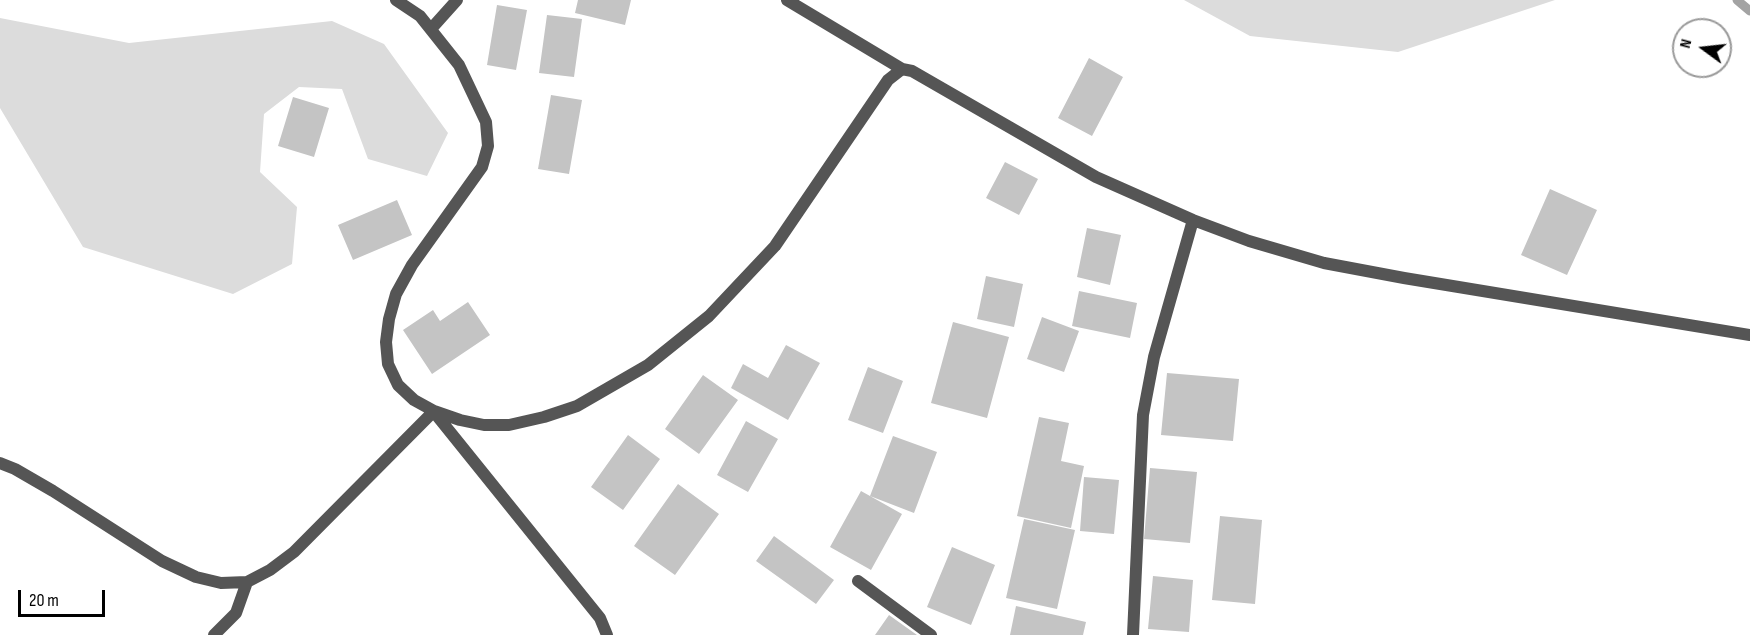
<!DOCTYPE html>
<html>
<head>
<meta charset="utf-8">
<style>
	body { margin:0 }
	#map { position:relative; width:1750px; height:635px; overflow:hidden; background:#fff; font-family:"Sofia Sans Condensed",sans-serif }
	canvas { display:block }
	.north { position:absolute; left:1672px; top:18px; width:60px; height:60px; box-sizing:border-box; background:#fff; border:2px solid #999; border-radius:50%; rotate:285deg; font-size:16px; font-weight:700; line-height:24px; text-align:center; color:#000 }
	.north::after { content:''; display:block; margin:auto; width:21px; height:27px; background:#000; clip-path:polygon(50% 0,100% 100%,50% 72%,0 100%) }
	.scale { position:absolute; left:18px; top:590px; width:87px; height:27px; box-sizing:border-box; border:3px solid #000; border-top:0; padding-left:8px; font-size:18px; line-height:21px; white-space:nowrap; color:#000; -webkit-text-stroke:4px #fff; paint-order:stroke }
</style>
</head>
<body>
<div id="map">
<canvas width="1750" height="635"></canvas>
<div class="north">N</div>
<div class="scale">20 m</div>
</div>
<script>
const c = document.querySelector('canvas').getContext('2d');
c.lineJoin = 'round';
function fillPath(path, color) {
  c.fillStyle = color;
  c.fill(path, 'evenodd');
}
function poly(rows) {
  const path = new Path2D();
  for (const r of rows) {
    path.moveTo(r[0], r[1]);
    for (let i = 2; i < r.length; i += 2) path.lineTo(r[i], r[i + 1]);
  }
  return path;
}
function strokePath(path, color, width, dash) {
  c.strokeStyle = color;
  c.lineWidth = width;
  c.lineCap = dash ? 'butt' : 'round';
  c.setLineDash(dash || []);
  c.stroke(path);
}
fillPath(poly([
	[1184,0,1555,0,1398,52,1250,36],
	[0,18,129,43,332,21,384,44,448,133,427,176,368,159,342,89,299,87,264,114,260,172,297,207,292,264,233,294,83,247,0,108]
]), '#dcdcdc');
strokePath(poly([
	[1737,0,1750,11]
]), '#a3a3a3', 9);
fillPath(poly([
	[578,0,631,0,625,25,575,13],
	[497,5,527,10,516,70,487,65],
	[547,15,582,19,574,77,539,73],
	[1089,58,1123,77,1092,136,1058,118],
	[551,95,582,100,569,174,538,169],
	[293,97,329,108,314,157,278,146],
	[1005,162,1038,179,1019,215,986,198],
	[1550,189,1597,210,1567,275,1521,255],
	[397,200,412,235,353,260,338,225],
	[1087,228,1121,235,1110,285,1077,277],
	[986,276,1023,284,1014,327,977,319],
	[1079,291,1137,303,1130,338,1072,326],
	[468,302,490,335,432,374,403,330,433,310,440,321],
	[1042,317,1079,331,1064,372,1027,359],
	[953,322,1009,337,987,418,931,403],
	[786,345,820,363,788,420,731,388,743,364,768,378],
	[868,367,903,381,883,433,848,420],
	[1167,373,1239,379,1233,441,1161,435],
	[703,375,738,400,699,454,665,429],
	[1039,417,1069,423,1061,461,1084,466,1071,528,1017,516],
	[746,421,778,439,748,492,717,475],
	[628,435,660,459,623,510,591,487],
	[893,436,937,452,914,513,870,496,902,514,871,570,830,547,861,491,870,496],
	[1150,468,1197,472,1190,543,1144,539],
	[1084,477,1119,480,1114,534,1080,531],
	[678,484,719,514,675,575,634,546],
	[1220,516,1262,520,1255,604,1212,600],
	[1024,519,1075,530,1057,609,1006,598],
	[774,536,834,580,816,604,756,561],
	[952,547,995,565,971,625,927,607],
	[1153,576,1193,580,1189,632,1148,629],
	[1016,606,1086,622,1083,635,1010,635],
	[889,615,917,635,875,635]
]), '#c4c4c4');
strokePath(poly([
	[396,0,420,16,459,65,486,122,488,146,482,167,412,265,396,294,389,319,386,342,388,364,398,385,414,400,434,411,460,420,484,425,509,425,544,417,577,406,648,365,709,316,775,246,888,80,902,69],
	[787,0,902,69,912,71,1096,177,1193,220,1249,241,1324,263,1404,278,1750,335],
	[431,29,457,0],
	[434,412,600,618,607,635],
	[0,463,15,469,53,491,162,561,196,577,221,583,247,582,270,570,294,552,434,411],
	[858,581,931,635],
	[214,635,236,613,247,582],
	[1133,635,1143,415,1154,357,1193,220]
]), '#555', 12);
</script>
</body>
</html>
